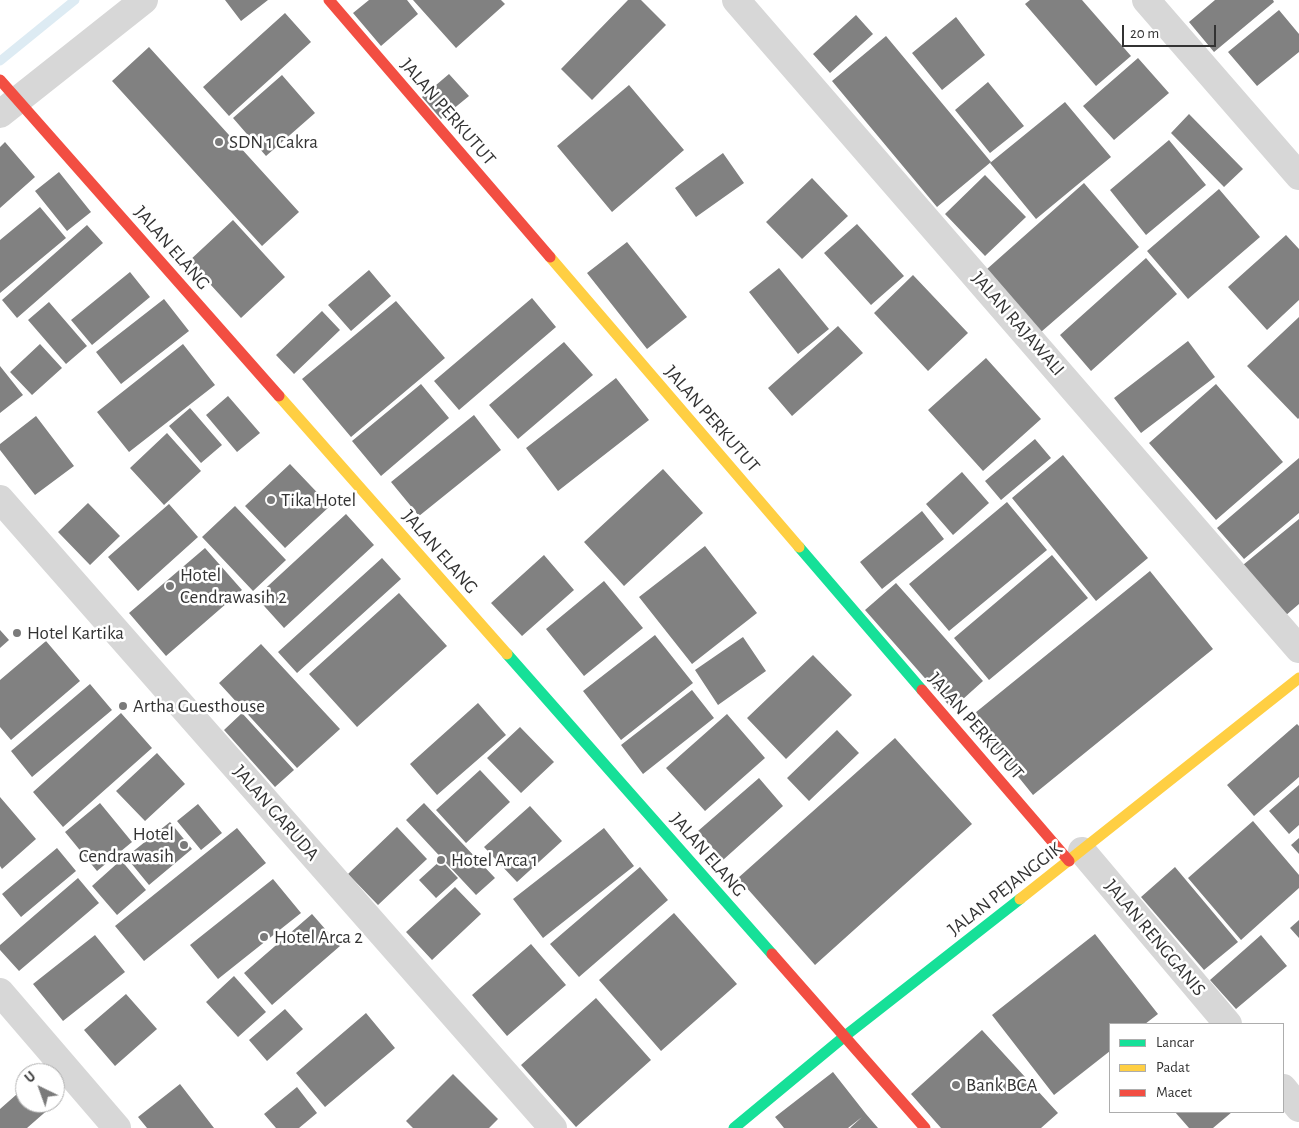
<!DOCTYPE html>
<html>
<head>
<meta charset="utf-8">
<style>
	body { margin:0 }
	#map { position:relative; width:1299px; height:1128px; overflow:hidden; background:#fff; font-family:"Alegreya Sans",sans-serif }
	canvas { display:block }
	.legend { position:absolute; left:1109px; top:1023px; width:175px; height:90px; box-sizing:border-box; background:#fff; border:1px solid #adadad; margin:0; padding:6px 9px; list-style:none; font-size:15px; color:#333 }
	.legend li { display:flex; align-items:center; gap:10px; height:25px }
	.legend b { width:25px; border:1px solid #adadad }
	.north { position:absolute; left:15px; top:1063px; width:50px; height:50px; box-sizing:border-box; background:#fff; border:1px solid #adadad; border-radius:50%; rotate:318deg; font-size:14px; font-weight:700; line-height:20px; text-align:center; color:#333 }
	.north::after { content:''; display:block; margin:auto; width:18px; height:22px; background:#7a7a7a; clip-path:polygon(50% 0,100% 100%,50% 72%,0 100%) }
	.scale { position:absolute; left:1122px; top:25px; width:94px; height:22px; box-sizing:border-box; border:2px solid #333; border-top:0; padding-left:6px; font-size:15px; line-height:18px; white-space:nowrap; color:#333; -webkit-text-stroke:4px #fff; paint-order:stroke }
</style>
</head>
<body>
<div id="map">
<canvas width="1299" height="1128"></canvas>
<ul class="legend">
<li><b style="height:6px;background:#16e098"></b>Lancar</li>
<li><b style="height:6px;background:#ffcf43"></b>Padat</li>
<li><b style="height:6px;background:#f24e42"></b>Macet</li>
</ul>
<div class="north">U</div>
<div class="scale">20 m</div>
</div>
<script>
const c = document.querySelector('canvas').getContext('2d');
c.lineJoin = 'round';
function poly(rows) {
  const path = new Path2D();
  for (const r of rows) {
    path.moveTo(r[0], r[1]);
    for (let i = 2; i < r.length; i += 2) path.lineTo(r[i], r[i + 1]);
  }
  return path;
}
function strokePath(path, color, width, dash) {
  c.strokeStyle = color;
  c.lineWidth = width;
  c.lineCap = dash ? 'butt' : 'round';
  c.setLineDash(dash || []);
  c.stroke(path);
}
function fillPath(path, color) {
  c.fillStyle = color;
  c.fill(path, 'evenodd');
}
function label(font, color, halo, rows, align = 'center') {
  c.font = font + ' "Alegreya Sans",sans-serif';
  c.lineWidth = 5;
  c.setLineDash([]);
  c.textBaseline = 'middle';
  c.strokeStyle = halo;
  c.fillStyle = color;
  for (const [text, x, y, turn = 0] of rows) {
    c.save();
    c.translate(x, y);
    c.rotate((+turn || 0) * Math.PI / 180);
    c.textAlign = isNaN(turn) ? turn : align;
    if (halo) c.strokeText(text, 0, 0);
    c.fillText(text, 0, 0);
    c.restore();
  }
}
strokePath(poly([
	[0,61,75,0]
]), '#ddebf3', 9);
fillPath(poly([
	[225,0,268,0,241,21],
	[369,0,407,0,418,14,381,46,353,13],
	[413,0,501,0,505,4,456,48],
	[628,0,641,0,666,25,592,100,561,69],
	[1030,0,1082,0,1131,56,1096,86,1025,4],
	[1215,0,1273,0,1274,2,1214,52,1189,22],
	[1279,10,1299,34,1299,52,1257,86,1228,52],
	[285,13,311,42,229,116,203,87],
	[856,15,873,34,830,73,813,54],
	[956,17,985,55,942,90,912,53],
	[886,36,991,162,937,207,832,81],
	[149,47,299,212,262,246,112,81],
	[1138,58,1169,93,1114,140,1083,106],
	[449,74,469,96,441,119,422,97],
	[282,75,315,113,266,156,233,118],
	[988,82,1024,126,990,153,955,110],
	[629,85,684,150,612,212,557,146],
	[1065,102,1111,157,1036,219,990,163],
	[1189,114,1243,169,1224,187,1171,133],
	[1169,140,1206,185,1146,235,1110,190],
	[5,142,35,177,0,208,0,147],
	[723,153,744,183,696,217,675,188],
	[59,172,91,212,67,231,35,191],
	[985,175,1026,217,985,256,945,214],
	[812,178,848,216,802,259,766,222],
	[1084,183,1139,247,1041,332,987,269],
	[1219,189,1260,237,1188,299,1147,251],
	[40,207,66,238,0,293,0,240],
	[233,220,285,277,241,318,189,261],
	[857,224,904,276,871,305,824,253],
	[87,225,103,243,17,318,2,300],
	[1286,235,1299,249,1299,300,1267,330,1228,287],
	[627,242,687,317,647,349,587,273],
	[1146,258,1177,294,1091,371,1060,335],
	[779,268,829,329,798,354,749,292],
	[369,270,391,296,351,331,328,305],
	[130,272,150,297,92,345,71,320],
	[913,275,968,333,928,371,874,313],
	[532,298,556,327,459,410,434,381],
	[164,299,189,331,121,384,96,352],
	[396,301,445,358,351,437,302,379],
	[49,302,87,346,66,364,28,320],
	[322,311,340,330,294,374,276,355],
	[1299,317,1299,418,1298,419,1247,366],
	[838,326,863,353,792,416,768,388],
	[1188,341,1215,377,1141,433,1114,398],
	[564,342,593,375,518,439,489,405],
	[40,344,62,368,32,395,10,372],
	[183,344,215,385,129,452,97,412],
	[986,358,1041,419,983,471,928,410],
	[0,366,23,395,0,413],
	[616,378,649,420,558,491,526,448],
	[421,384,449,418,381,476,352,441],
	[1216,384,1283,462,1216,520,1149,443],
	[228,396,260,433,237,452,206,415],
	[190,408,222,445,201,463,169,426],
	[474,415,501,450,419,516,391,482],
	[36,416,74,466,35,495,0,450,0,444],
	[167,433,201,471,164,505,130,468],
	[1035,439,1051,458,1001,500,985,481],
	[1063,455,1148,558,1096,601,1012,498],
	[1299,458,1299,513,1244,559,1217,528],
	[290,464,330,506,285,548,245,506],
	[663,469,703,513,624,586,584,542],
	[962,472,989,503,953,535,926,504],
	[1007,502,1047,550,949,631,909,584],
	[88,503,120,536,90,565,58,532],
	[169,504,198,537,138,591,108,557],
	[235,506,286,560,253,591,202,537],
	[922,511,944,539,882,589,860,562],
	[346,514,374,545,284,628,256,597],
	[1299,519,1299,604,1285,616,1243,565],
	[705,546,757,613,692,664,639,597],
	[205,548,242,590,166,656,129,613],
	[544,555,574,590,522,636,491,603],
	[1052,555,1088,598,989,680,954,638],
	[382,558,401,579,297,673,278,652],
	[1150,571,1213,649,1033,795,970,717],
	[604,581,643,628,584,676,546,629],
	[896,583,983,681,952,709,865,610],
	[399,593,447,646,357,727,309,674],
	[0,630,9,640,0,648],
	[655,635,693,683,621,740,583,691],
	[743,637,766,671,718,705,695,670],
	[46,641,80,681,11,740,0,727,0,680],
	[261,644,340,729,297,768,219,683],
	[813,655,852,695,786,759,747,718],
	[90,684,112,710,32,777,11,751],
	[692,690,714,718,643,774,621,745],
	[478,703,506,735,437,795,410,764],
	[121,713,152,748,63,827,33,792],
	[242,713,294,770,275,787,224,730],
	[727,714,765,758,705,811,666,768],
	[1297,724,1299,726,1299,777,1254,816,1227,785],
	[520,727,554,762,521,793,487,758],
	[837,730,859,753,809,801,787,778],
	[895,738,972,824,815,965,738,878],
	[157,753,185,784,145,821,116,791],
	[480,770,510,802,466,843,436,810],
	[759,778,783,806,723,860,698,831],
	[1299,785,1299,825,1289,834,1269,811],
	[0,797,36,839,2,869,0,866],
	[100,803,132,842,97,871,65,832],
	[424,803,495,878,476,895,406,820],
	[198,804,222,833,201,850,177,821],
	[530,806,562,841,517,882,484,847],
	[1253,821,1299,875,1299,888,1241,940,1188,878],
	[170,822,192,849,149,885,126,857],
	[397,827,427,859,378,905,348,874],
	[237,828,266,863,144,961,115,926],
	[604,828,634,866,543,938,513,899],
	[1299,838,1299,854,1291,845],
	[57,848,76,871,21,917,2,894],
	[121,860,146,890,117,915,92,886],
	[441,860,458,878,436,898,419,880],
	[640,867,668,900,579,977,550,944],
	[1175,867,1238,942,1204,970,1141,897],
	[78,878,99,903,19,971,0,950,0,945],
	[273,879,301,913,218,979,190,945],
	[455,887,481,914,432,960,406,932],
	[674,913,737,984,661,1051,599,980],
	[312,914,340,946,272,1005,244,973],
	[1299,920,1299,938,1290,928],
	[1095,934,1158,1014,1145,1024,1110,1024,1110,1051,1054,1095,992,1015],
	[95,935,125,972,63,1021,33,984],
	[1261,935,1287,966,1236,1009,1210,980],
	[531,944,566,985,507,1036,472,995],
	[234,976,266,1012,238,1037,206,1002],
	[126,994,157,1029,115,1066,84,1030],
	[596,998,651,1060,576,1127,521,1065],
	[285,1009,303,1029,267,1061,249,1040],
	[366,1013,395,1048,325,1107,296,1073],
	[982,1030,1058,1113,1041,1128,941,1128,911,1094],
	[833,1072,866,1114,878,1128,850,1128,862,1117,848,1128,784,1128,775,1117],
	[453,1074,498,1119,489,1128,413,1128,406,1121],
	[180,1084,214,1128,147,1128,138,1117],
	[25,1087,25,1103,48,1103,51,1107,27,1128,0,1128,0,1109],
	[297,1087,317,1113,299,1128,276,1128,264,1114],
	[1175,1112,1232,1112,1213,1128,1189,1128]
]), '#818181');
strokePath(poly([
	[736,0,1299,649],
	[1146,0,1299,176],
	[0,114,144,0],
	[0,499,553,1128],
	[1082,851,1228,1024],
	[0,992,117,1128],
	[1283,1088,1299,1108]
]), '#d7d7d7', 28);
strokePath(poly([
	[799,547,922,690],
	[507,654,772,954],
	[734,1128,845,1036,1020,899]
]), '#16e098', 11);
strokePath(poly([
	[550,257,799,547],
	[279,396,507,654],
	[1020,899,1299,678]
]), '#ffcf43', 11);
strokePath(poly([
	[329,0,550,257],
	[0,80,279,396],
	[922,690,1069,861],
	[772,954,925,1128]
]), '#f24e42', 11);
for (const [x, y, r, color] of [
	[219,142,5,"#7a7a7a"],
	[271,500,5,"#7a7a7a"],
	[170,586,5,"#7a7a7a"],
	[17,633,5,"#7a7a7a"],
	[123,706,5,"#7a7a7a"],
	[184,845,5,"#7a7a7a"],
	[441,860,5,"#7a7a7a"],
	[264,937,5,"#7a7a7a"],
	[956,1085,5,"#7a7a7a"]
]) {
  const dot = new Path2D();
  dot.arc(x, y, r, 0, 2 * Math.PI);
  c.fillStyle = color;
  c.fill(dot);
  strokePath(dot, '#fff', 2);
}
label('19px', '#333', '#fff', [
	["JALAN PERKUTUT",448,112,49],
	["JALAN ELANG",172,248,49],
	["JALAN RAJAWALI",1018,324,49],
	["JALAN PERKUTUT",712,419,49],
	["JALAN ELANG",440,552,49],
	["JALAN PERKUTUT",976,726,49],
	["JALAN GARUDA",276,813,49],
	["JALAN ELANG",708,855,49],
	["JALAN PEJANGGIK",1005,889,-38],
	["JALAN RENGGANIS",1155,938,50]
]);
label('19px', '#333', '#fff', [
	["SDN 1 Cakra",229,142],
	["Tika Hotel",281,500],
	["Hotel",180,575],
	["Cendrawasih 2",180,597],
	["Hotel Kartika",27,633],
	["Artha Guesthouse",133,706],
	["Hotel",174,834,"right"],
	["Cendrawasih",174,856,"right"],
	["Hotel Arca 1",451,860],
	["Hotel Arca 2",274,937],
	["Bank BCA",966,1085]
], 'left');
</script>
</body>
</html>
